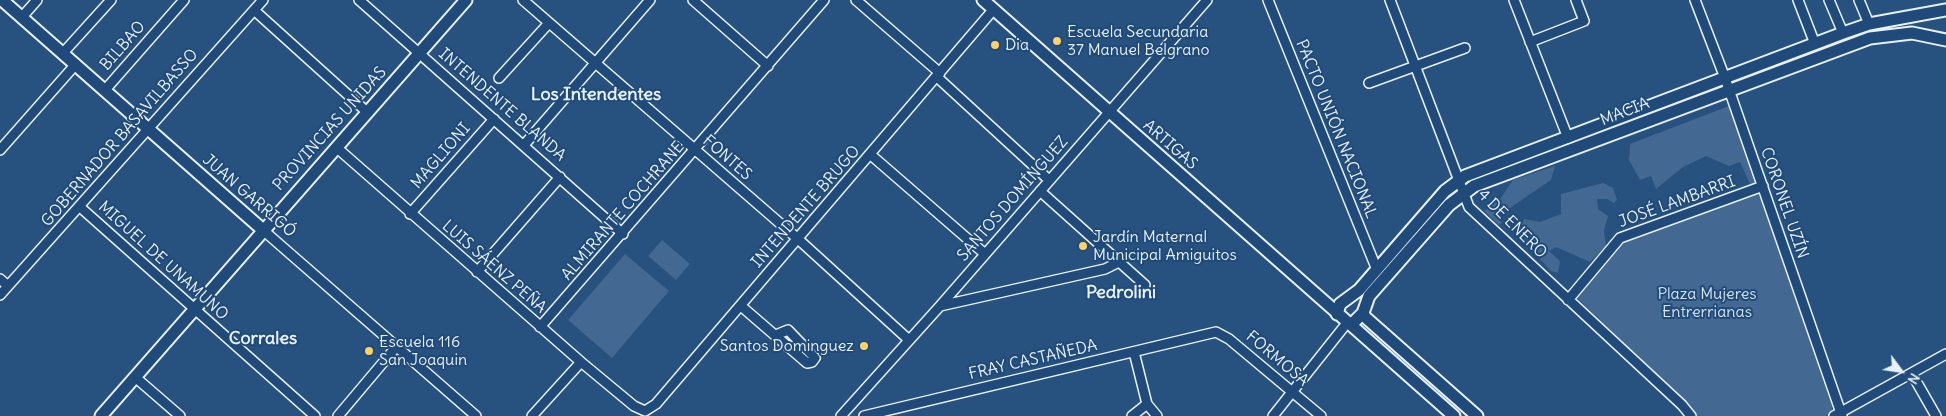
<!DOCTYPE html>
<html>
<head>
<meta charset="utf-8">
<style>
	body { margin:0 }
	#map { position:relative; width:1946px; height:416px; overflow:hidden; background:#27517f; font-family:Delius,sans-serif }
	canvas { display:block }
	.north { position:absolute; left:1876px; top:346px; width:50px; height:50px; -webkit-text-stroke:4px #1f4a7a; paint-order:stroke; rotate:121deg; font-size:14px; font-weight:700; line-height:20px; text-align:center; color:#e8f1f8 }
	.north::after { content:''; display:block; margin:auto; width:18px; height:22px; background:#e8f1f8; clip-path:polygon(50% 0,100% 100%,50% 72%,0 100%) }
</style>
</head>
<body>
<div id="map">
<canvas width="1946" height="416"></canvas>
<div class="north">N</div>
</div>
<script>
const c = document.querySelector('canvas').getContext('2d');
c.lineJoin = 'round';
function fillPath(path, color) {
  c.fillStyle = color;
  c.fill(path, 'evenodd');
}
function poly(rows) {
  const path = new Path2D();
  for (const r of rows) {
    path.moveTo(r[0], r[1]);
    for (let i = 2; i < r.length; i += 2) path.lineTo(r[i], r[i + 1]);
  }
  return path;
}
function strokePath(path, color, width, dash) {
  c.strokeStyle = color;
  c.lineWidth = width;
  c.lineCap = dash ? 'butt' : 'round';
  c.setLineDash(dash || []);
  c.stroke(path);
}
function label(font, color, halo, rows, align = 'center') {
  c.font = font + ' Delius,sans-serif';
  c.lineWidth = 4;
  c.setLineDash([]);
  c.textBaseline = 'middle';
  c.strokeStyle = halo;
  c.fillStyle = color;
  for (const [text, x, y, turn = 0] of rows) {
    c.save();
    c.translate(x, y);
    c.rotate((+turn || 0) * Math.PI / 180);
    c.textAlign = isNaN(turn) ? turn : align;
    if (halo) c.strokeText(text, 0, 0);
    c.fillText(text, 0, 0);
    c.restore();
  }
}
fillPath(poly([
	[1729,106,1758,183,1750,184,1740,162,1729,166,1706,156,1683,167,1656,189,1651,176,1640,180,1629,160,1630,144],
	[1555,166,1551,180,1498,216,1502,223,1499,225,1484,211,1500,199,1513,180],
	[1603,183,1613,188,1617,200,1614,203,1607,199,1597,199,1598,209,1608,216,1604,231,1606,246,1590,262,1556,247,1549,251,1560,261,1558,273,1551,271,1516,233,1524,219,1540,222,1561,214,1561,194],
	[1752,194,1757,194,1761,198,1832,406,1832,411,1827,416,1697,416,1688,404,1577,298,1579,292,1619,243],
	[662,240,690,264,676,280,648,256],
	[625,254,669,291,612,358,568,320]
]), '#436891');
const minor = poly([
	[359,0,623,234],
	[523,0,798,239,909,340],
	[693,0,768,66],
	[856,0,940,73],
	[1268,0,1377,270],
	[1390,0,1469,207,1682,405,1691,416],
	[1514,0,1568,138],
	[1695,0,1725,78,1842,416],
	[1798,0,1815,44],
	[1829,0,1843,33],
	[1859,0,1869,24],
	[254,10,367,112],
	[22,17,37,0],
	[1530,42,1584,21,1576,0],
	[63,53,111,0],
	[937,77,1049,180],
	[499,78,549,23],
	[1369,83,1465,48],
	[105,90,184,0],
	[524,145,650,0],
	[336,147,581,362,634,406,645,411,656,404,993,10],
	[0,150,76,64],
	[871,155,985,254],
	[1040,191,1145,285],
	[80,207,315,416],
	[410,214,494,119],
	[263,230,476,416],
	[477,272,560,177],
	[0,279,8,286],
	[0,295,263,0],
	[1568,300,1620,238,1763,186],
	[741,306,807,363,812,362,815,358,788,330,776,335],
	[940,306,1105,269,1119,262],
	[540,327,824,0],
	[1134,352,1147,404,1157,416],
	[1912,374,1936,416],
	[135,377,180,416],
	[338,416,397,346],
	[532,416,581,362],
	[841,416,940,306,1207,0],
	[864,416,1216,332,1229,339,1321,416],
	[1132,416,1147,404],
	[1273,416,1347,323],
	[1834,416,1946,354]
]);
const tertiary = poly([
	[2,0,263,230],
	[983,0,1351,325,1363,313,1369,296,1449,205,1474,186,1870,38,1912,33,1946,40],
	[1363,313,1365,317,1477,416],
	[1337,314,1340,304,1359,290,1445,191,1465,176,1843,33,1869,24,1946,10],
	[1351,325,1454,416],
	[101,416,466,0]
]);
strokePath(minor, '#e8f1f8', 12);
strokePath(tertiary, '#e8f1f8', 15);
strokePath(minor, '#1f4a7a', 9);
strokePath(tertiary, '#1f4a7a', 11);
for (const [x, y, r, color] of [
	[1057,41,5,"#ffd166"],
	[995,45,5,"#ffd166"],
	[1083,246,5,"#ffd166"],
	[864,346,5,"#ffd166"],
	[369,351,5,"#ffd166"]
]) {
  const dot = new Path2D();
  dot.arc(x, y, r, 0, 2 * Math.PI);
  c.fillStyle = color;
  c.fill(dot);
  strokePath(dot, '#1f4a7a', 2);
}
label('16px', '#e8f1f8', '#1f4a7a', [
	["Escuela Secundaria",1067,32],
	["37 Manuel Belgrano",1067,50],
	["Dia",1005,45],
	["Jardín Maternal",1093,237],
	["Municipal Amiguitos",1093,255],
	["Escuela 116",379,342],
	["San Joaquin",379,360],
	["Santos Dominguez",854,346,"right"]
], 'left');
label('16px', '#e8f1f8', '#1f4a7a', [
	["BILBAO",123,46,-49],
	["INTENDENTE BLANDA",502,105,41],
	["MACIA",1625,112,-21],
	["PROVINCIAS UNIDAS",330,129,-48],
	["PACTO UNIÓN NACIONAL",1336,129,68],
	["GOBERNADOR BASAVILBASSO",120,138,-49],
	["ARTIGAS",1170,145,41],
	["MAGLIONI",441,156,-49],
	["FONTES",727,158,41],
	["JUAN GARRIGÓ",249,196,41],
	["SANTOS DOMÍNGUEZ",1013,199,-49],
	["JOSÉ LAMBARRI",1677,202,-20],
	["CORONEL UZÍN",1784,203,71],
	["INTENDENTE BRUGO",806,207,-49],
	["ALMIRANTE COCHRANE",623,211,-49],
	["4 DE ENERO",1512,224,45],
	["MIGUEL DE UNAMUNO",163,261,42],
	["LUIS SÁENZ PEÑA",494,267,41],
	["FORMOSA",1277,359,40],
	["FRAY CASTAÑEDA",1033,360,-13]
]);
label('16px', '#d8e3ee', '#1f4a7a', [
	["Plaza Mujeres",1707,294],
	["Entrerrianas",1707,312]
]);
label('bold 18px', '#e8f1f8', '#1f4a7a', [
	["Los Intendentes",596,95],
	["Pedrolini",1121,293],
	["Corrales",263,339]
]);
</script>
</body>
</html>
